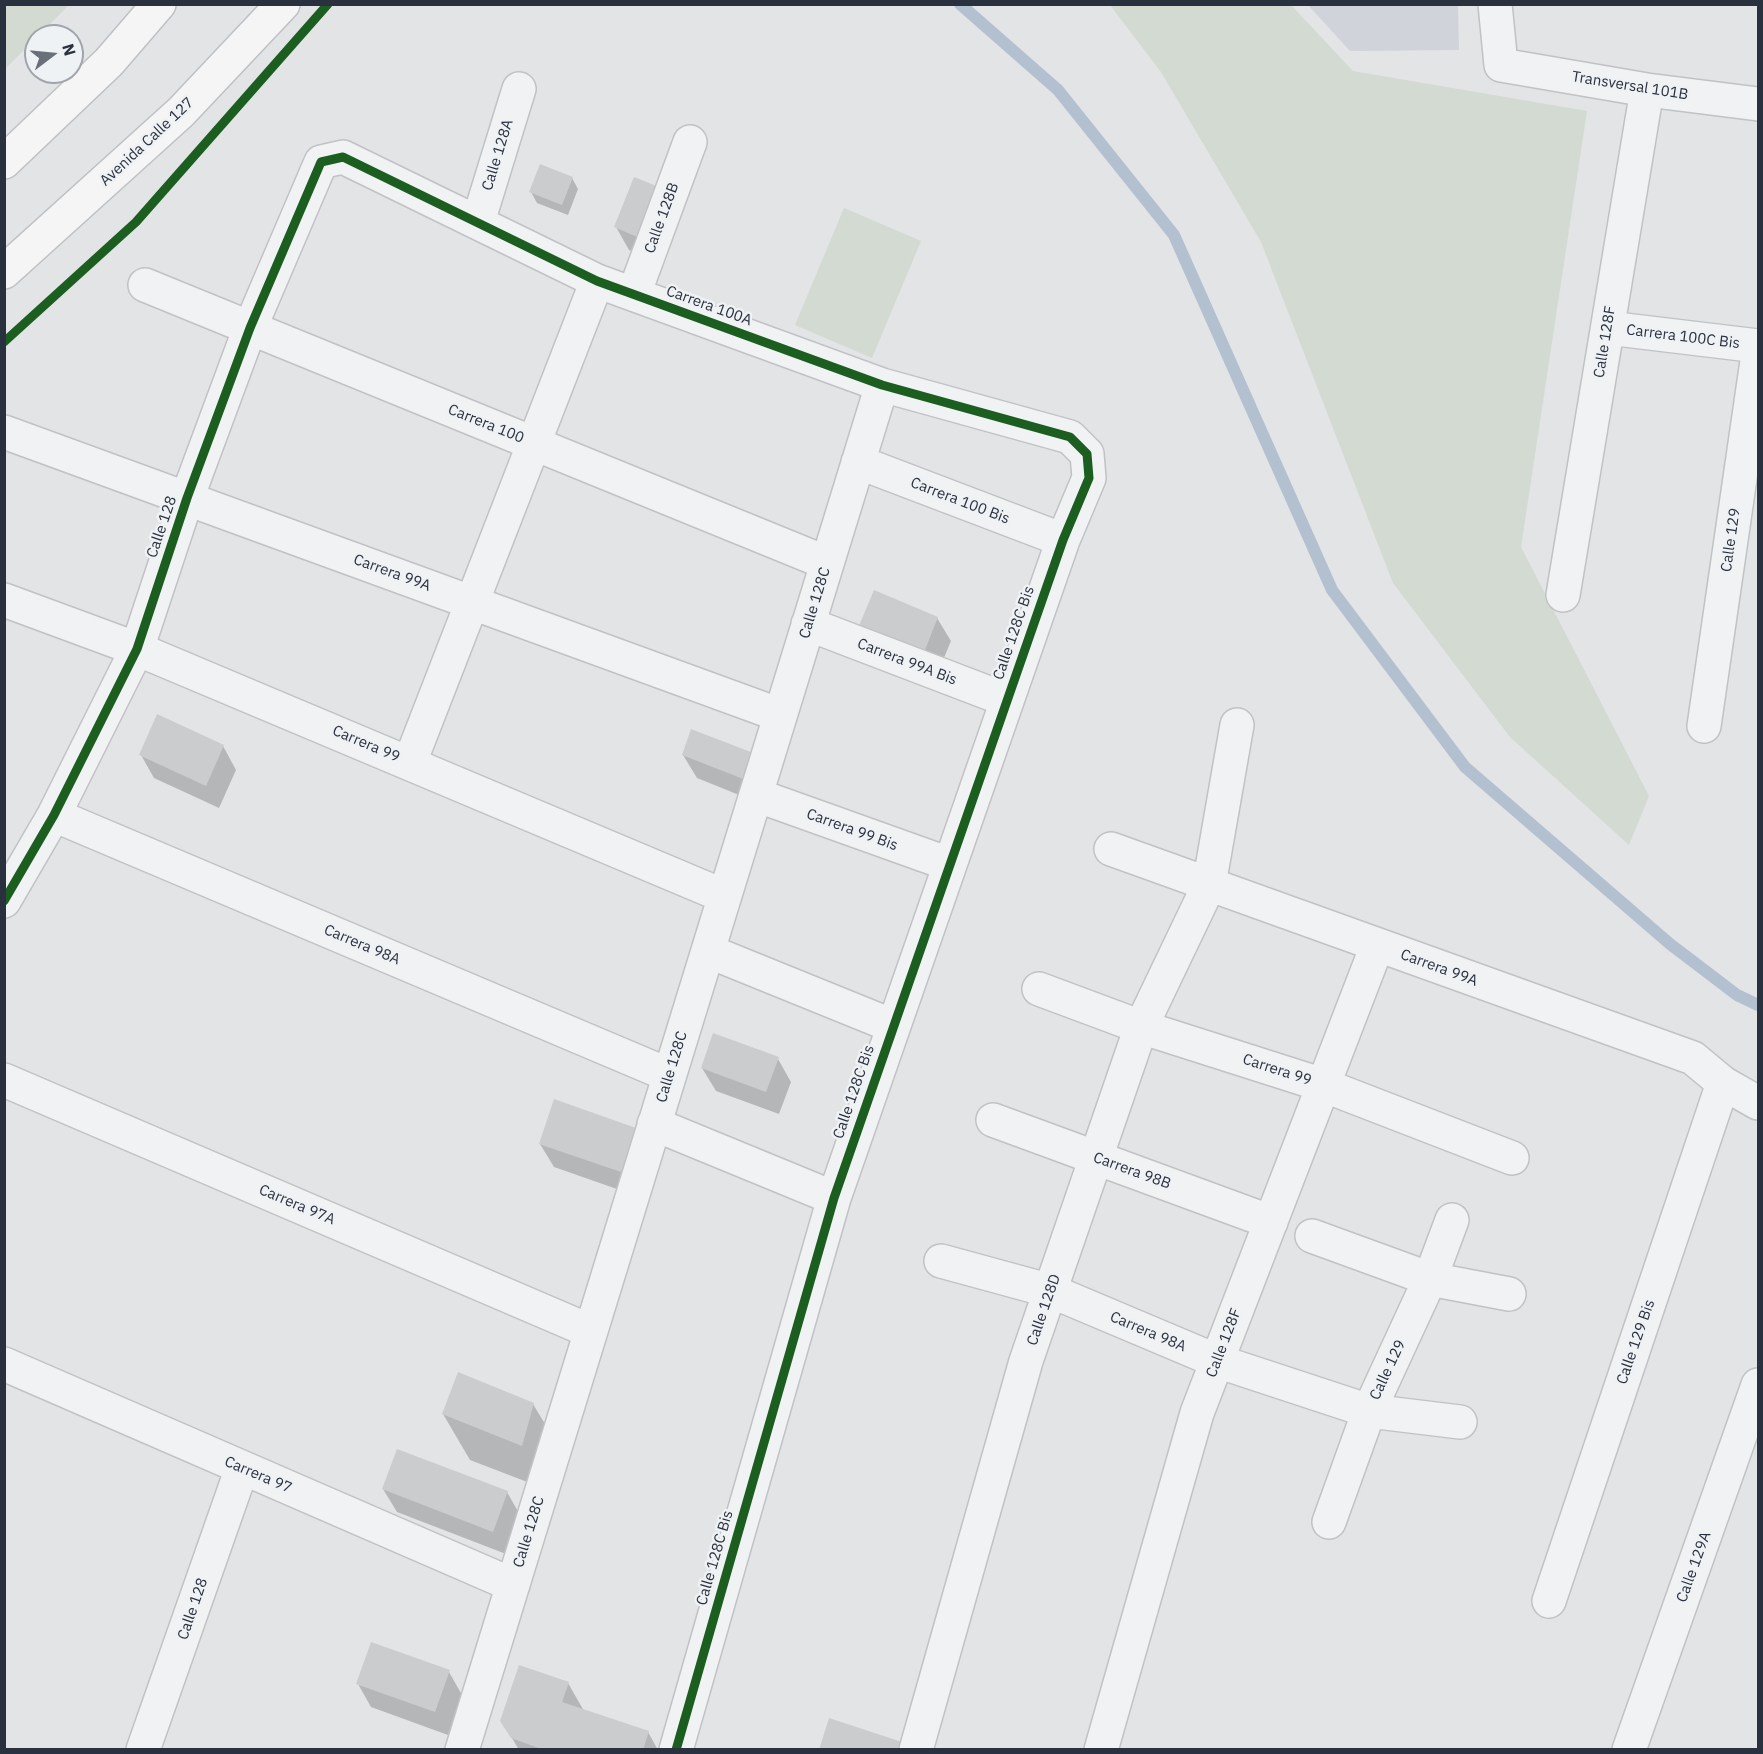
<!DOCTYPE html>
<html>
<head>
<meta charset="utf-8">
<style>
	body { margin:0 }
	#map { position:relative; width:1763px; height:1754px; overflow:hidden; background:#e2e4e6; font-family:"IBM Plex Sans",sans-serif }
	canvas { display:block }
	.frame { position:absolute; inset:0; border:6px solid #2a313e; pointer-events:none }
	.north { position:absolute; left:24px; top:24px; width:60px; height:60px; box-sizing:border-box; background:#eff2f5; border:2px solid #a0a5ac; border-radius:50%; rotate:74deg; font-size:16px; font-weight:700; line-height:24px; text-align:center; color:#2a313e }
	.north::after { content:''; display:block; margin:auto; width:21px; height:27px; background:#6a7079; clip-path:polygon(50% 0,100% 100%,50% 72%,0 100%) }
</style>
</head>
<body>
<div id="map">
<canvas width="1763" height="1754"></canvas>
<div class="frame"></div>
<div class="north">N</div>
</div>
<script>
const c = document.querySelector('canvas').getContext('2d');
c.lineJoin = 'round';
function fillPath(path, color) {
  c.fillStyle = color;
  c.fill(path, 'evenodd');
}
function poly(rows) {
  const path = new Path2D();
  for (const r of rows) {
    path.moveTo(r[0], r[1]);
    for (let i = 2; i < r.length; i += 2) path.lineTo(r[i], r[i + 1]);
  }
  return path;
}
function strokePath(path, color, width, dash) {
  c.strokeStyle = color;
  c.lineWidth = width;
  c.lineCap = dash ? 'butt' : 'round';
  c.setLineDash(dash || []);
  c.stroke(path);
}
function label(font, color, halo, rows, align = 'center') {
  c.font = font + ' "IBM Plex Sans",sans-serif';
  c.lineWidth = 5;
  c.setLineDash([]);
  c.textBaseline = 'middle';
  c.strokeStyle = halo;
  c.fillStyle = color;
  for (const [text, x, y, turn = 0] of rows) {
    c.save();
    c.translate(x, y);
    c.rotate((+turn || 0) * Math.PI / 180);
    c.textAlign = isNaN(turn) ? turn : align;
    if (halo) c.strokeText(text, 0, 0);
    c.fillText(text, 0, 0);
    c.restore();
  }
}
fillPath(poly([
	[1308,5,1458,5,1459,50,1350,51]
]), '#d0d3d9');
fillPath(poly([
	[5,4,69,5,5,69,4,5],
	[1110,5,1291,5,1353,71,1587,111,1521,547,1649,796,1629,845,1510,737,1393,583,1261,242,1161,72],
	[844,208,921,241,872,358,795,325]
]), '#d2dad2');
fillPath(poly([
	[572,178,578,189,568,215,537,203,531,192],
	[668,193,681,216,662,264,629,250,616,227],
	[875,592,937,618,951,641,936,677],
	[223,746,236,770,219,808,154,778,141,755],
	[683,755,773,780,764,805,697,778],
	[778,1059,791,1082,779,1114,716,1091,702,1068],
	[635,1129,648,1152,634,1195,554,1167,540,1144],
	[533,1404,560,1449,548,1490,470,1460,443,1414],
	[383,1489,507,1492,520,1515,506,1554,397,1512],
	[449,1672,462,1695,448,1735,371,1707,358,1684],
	[568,1683,584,1711,648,1732,658,1750,519,1750,502,1721]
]), '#0003');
strokePath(poly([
	[960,4,1058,90,1174,235,1332,590,1465,767,1670,944,1737,995,1758,1005]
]), '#b2c0cf', 12);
fillPath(poly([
	[540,164,573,177,562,205,529,192],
	[634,177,669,191,649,242,614,227],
	[874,590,938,617,923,655,858,628],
	[157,714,224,745,206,786,139,755],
	[691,729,761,756,751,782,682,755],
	[713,1033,779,1057,766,1092,701,1068],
	[554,1099,636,1128,621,1172,539,1144],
	[458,1372,534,1403,522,1446,442,1414],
	[397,1449,508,1491,493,1532,382,1489],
	[371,1642,450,1670,435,1712,356,1684],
	[519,1665,569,1682,562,1702,649,1731,643,1750,544,1750,511,1738,500,1721],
	[829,1718,902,1742,900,1750,819,1750]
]), '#caccce');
const minor = poly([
	[1495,4,1501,65,1647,90,1758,104],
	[478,222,519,89],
	[145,285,827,563],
	[634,294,690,142],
	[1608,328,1758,346],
	[4,432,780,715],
	[858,462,1063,540],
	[1563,595,1647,90],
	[4,600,137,649,724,896],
	[808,624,1007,700],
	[1704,726,1758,354],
	[410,762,597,281],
	[756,795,949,864],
	[54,815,669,1075],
	[1111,849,1693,1058,1723,1083,1758,1103],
	[4,901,54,815,137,649,187,498,250,328,321,162,343,157,597,281,882,385,1070,437,1087,454,1089,478,1063,540,834,1198,676,1750],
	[708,951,893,1026],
	[1039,989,1141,1027,1323,1085,1512,1158],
	[4,1080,590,1331],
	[993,1120,1271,1222],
	[654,1124,834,1198],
	[1312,1236,1430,1279,1509,1294],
	[941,1261,1051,1291,1217,1361,1369,1411,1460,1422],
	[4,1364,513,1585],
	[1329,1522,1369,1411,1430,1279,1452,1220],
	[1549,1601,1723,1083],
	[143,1750,242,1468],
	[462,1750,882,385],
	[916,1750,1026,1361,1141,1027,1209,885,1237,725],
	[1101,1750,1197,1413,1377,946],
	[1629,1750,1758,1385]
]);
const major = poly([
	[4,162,109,62,159,4],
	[4,272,181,112,283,4]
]);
strokePath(minor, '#c0c2c4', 36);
strokePath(major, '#bec1c4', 36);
strokePath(minor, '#f0f2f3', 33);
strokePath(major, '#f5f5f6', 33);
strokePath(poly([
	[4,342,136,222,328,4],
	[4,901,54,815,137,649,187,498,250,328,321,162,343,157,597,281,882,385,1070,437,1087,454,1089,478,1063,540,834,1198,676,1750]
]), '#1b5e20', 9);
label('15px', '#2a313e', '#eff2f5', [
	["Transversal 101B",1630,86,9],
	["Avenida Calle 127",147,142,-43],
	["Calle 128A",498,155,-73],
	["Calle 128B",662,218,-70],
	["Carrera 100A",709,306,20],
	["Carrera 100C Bis",1683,337,7],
	["Calle 128F",1605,342,-81],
	["Carrera 100",486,424,22],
	["Carrera 100 Bis",960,501,21],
	["Calle 128",162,527,-71],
	["Calle 129",1731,540,-82],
	["Carrera 99A",392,573,20],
	["Calle 128C",815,603,-73],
	["Calle 128C Bis",1014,633,-71],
	["Carrera 99A Bis",907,662,21],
	["Carrera 99",366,744,23],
	["Carrera 99 Bis",852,830,20],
	["Carrera 98A",362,945,23],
	["Carrera 99A",1439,968,20],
	["Calle 128C",672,1067,-73],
	["Carrera 99",1277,1070,18],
	["Calle 128C Bis",854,1092,-71],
	["Carrera 98B",1132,1171,20],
	["Carrera 97A",297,1205,23],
	["Calle 128D",1044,1310,-71],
	["Carrera 98A",1148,1332,23],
	["Calle 129 Bis",1636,1342,-71],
	["Calle 128F",1224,1343,-69],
	["Calle 129",1388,1370,-65],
	["Carrera 97",258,1475,23],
	["Calle 128C",529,1532,-73],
	["Calle 128C Bis",715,1558,-74],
	["Calle 129A",1694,1567,-70],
	["Calle 128",193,1609,-71]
]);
</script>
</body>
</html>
